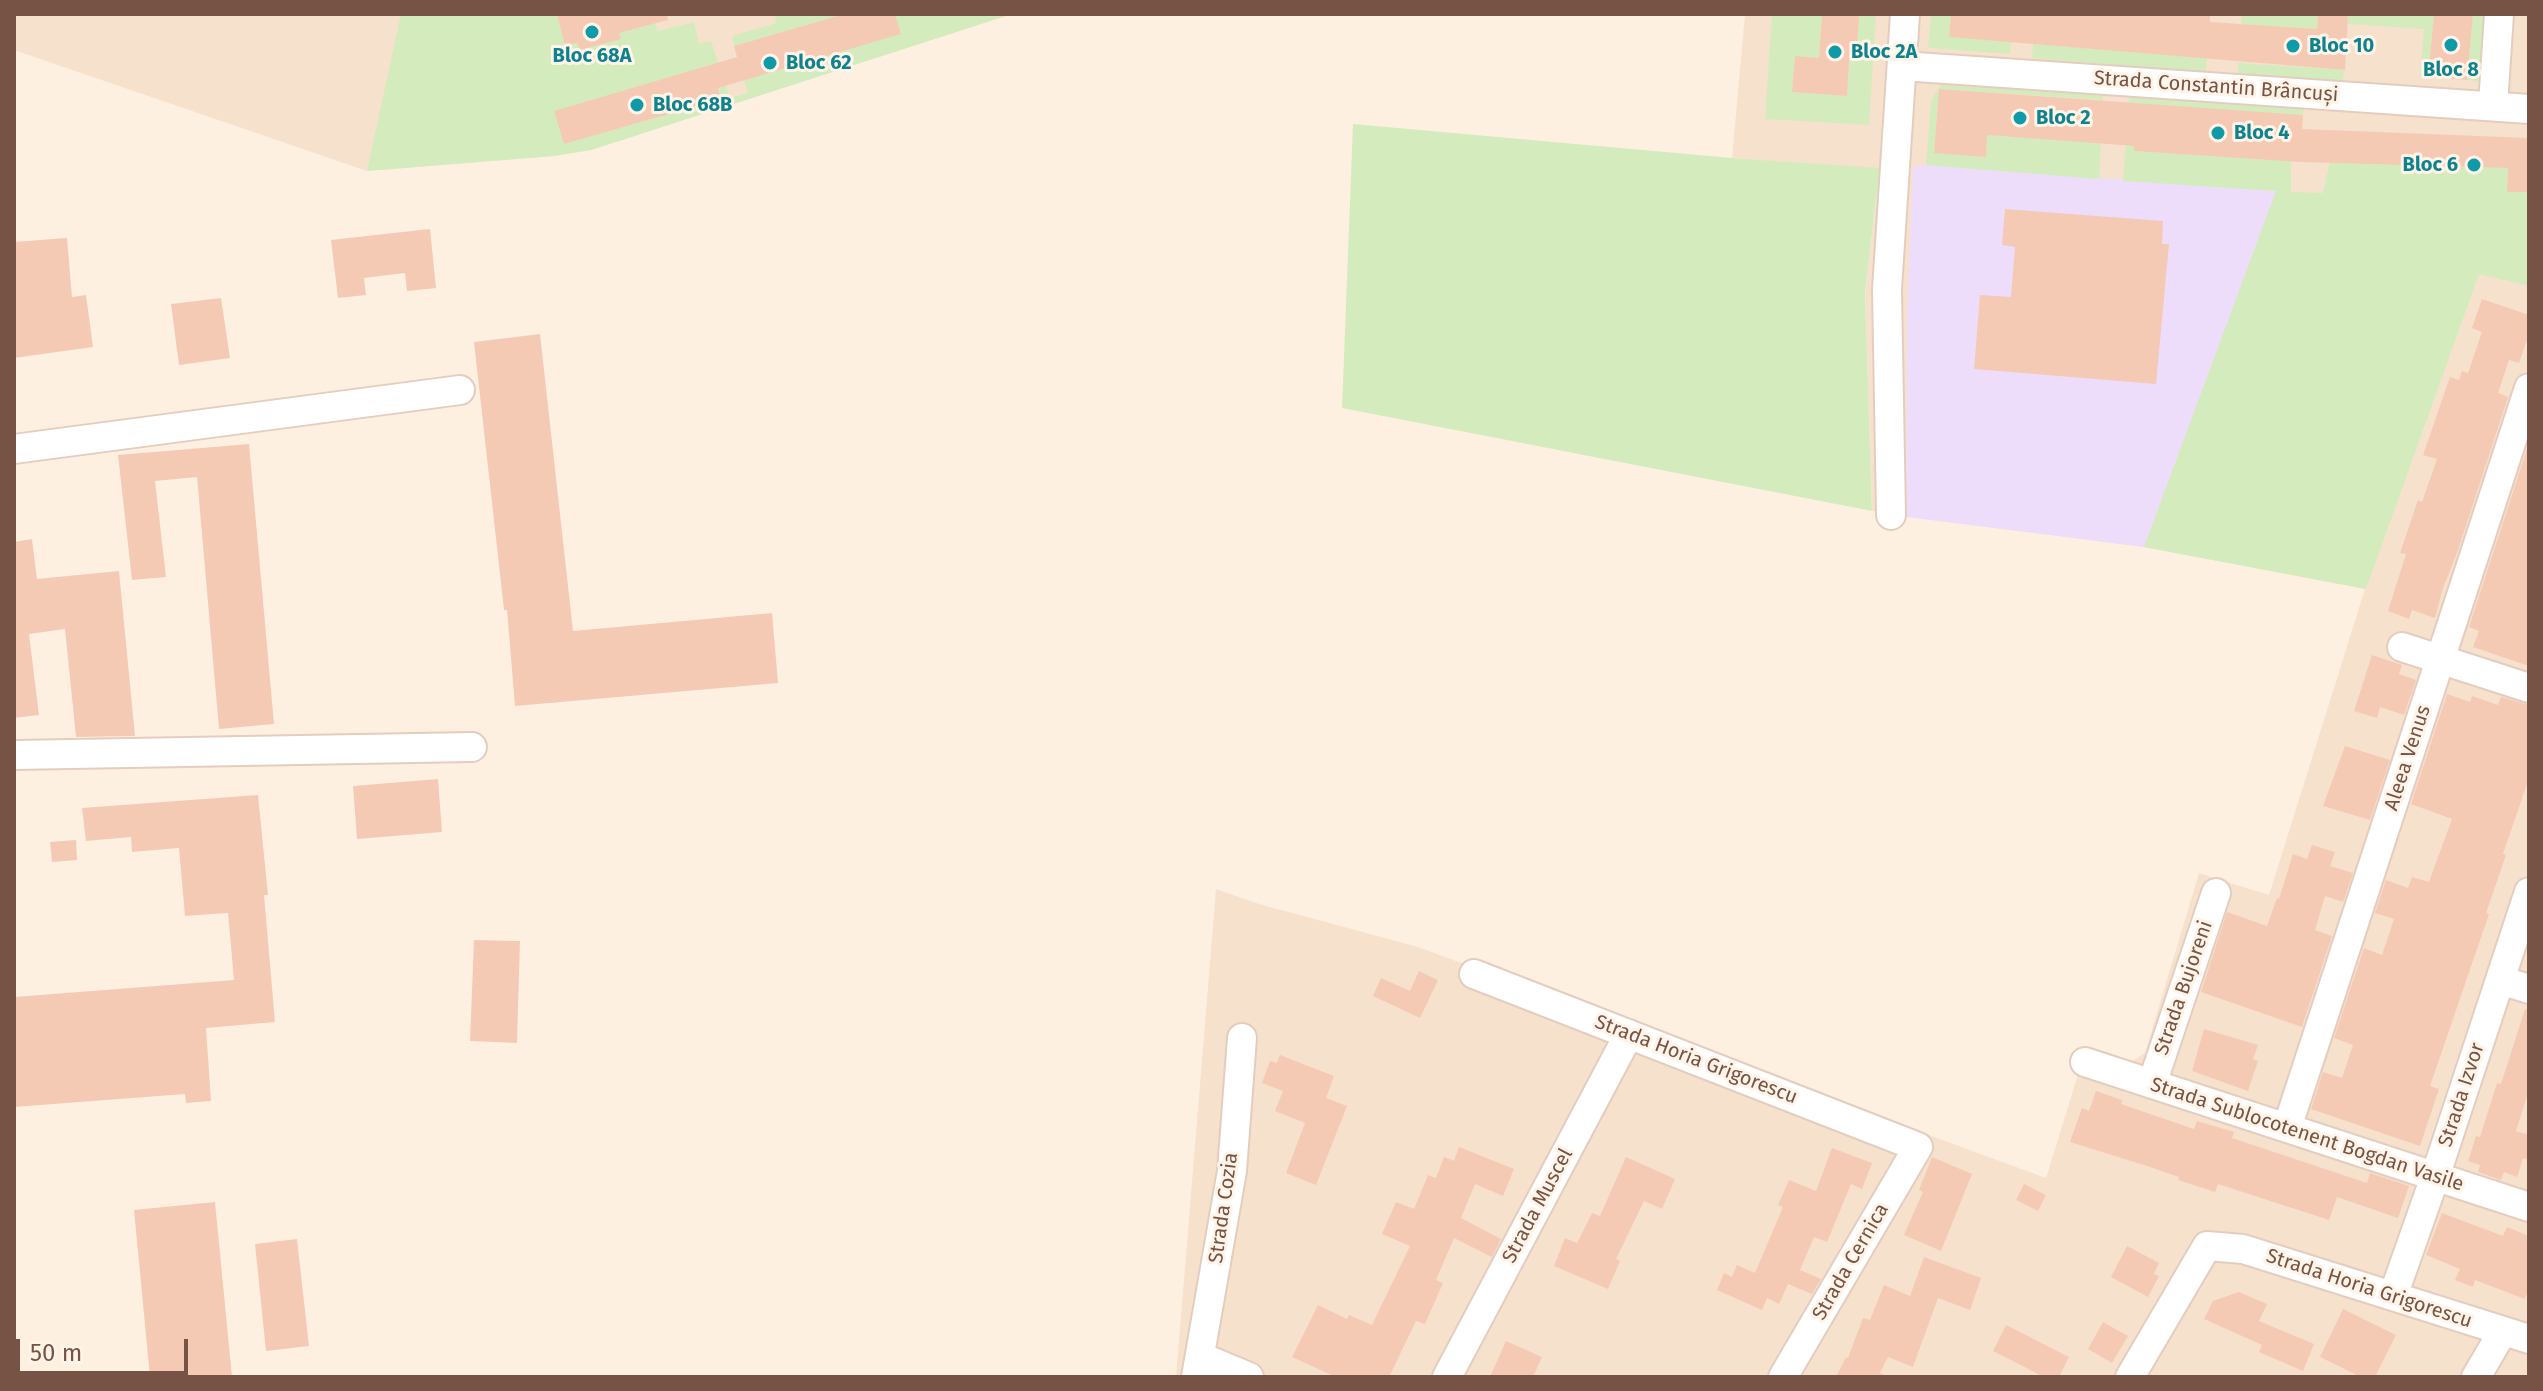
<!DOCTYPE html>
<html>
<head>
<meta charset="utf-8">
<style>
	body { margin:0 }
	#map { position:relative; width:2543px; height:1391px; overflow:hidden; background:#fef0e0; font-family:"Fira Sans",sans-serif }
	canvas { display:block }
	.frame { position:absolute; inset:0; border:16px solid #765345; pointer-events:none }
	.scale { position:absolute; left:16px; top:1339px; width:172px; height:36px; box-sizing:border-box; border:4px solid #765345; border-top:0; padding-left:10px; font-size:24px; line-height:28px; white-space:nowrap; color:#765345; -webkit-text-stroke:6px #fff4e7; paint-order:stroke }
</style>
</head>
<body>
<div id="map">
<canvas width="2543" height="1391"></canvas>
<div class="frame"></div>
<div class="scale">50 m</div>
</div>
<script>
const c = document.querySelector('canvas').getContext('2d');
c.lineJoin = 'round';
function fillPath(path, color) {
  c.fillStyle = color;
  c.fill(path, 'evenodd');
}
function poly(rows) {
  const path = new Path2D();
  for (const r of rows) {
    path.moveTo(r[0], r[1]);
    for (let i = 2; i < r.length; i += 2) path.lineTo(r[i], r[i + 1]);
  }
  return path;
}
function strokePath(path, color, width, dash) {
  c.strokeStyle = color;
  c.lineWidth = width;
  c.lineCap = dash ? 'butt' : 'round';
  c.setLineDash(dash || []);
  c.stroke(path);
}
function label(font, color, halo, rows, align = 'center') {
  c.font = font + ' "Fira Sans",sans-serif';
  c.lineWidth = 6;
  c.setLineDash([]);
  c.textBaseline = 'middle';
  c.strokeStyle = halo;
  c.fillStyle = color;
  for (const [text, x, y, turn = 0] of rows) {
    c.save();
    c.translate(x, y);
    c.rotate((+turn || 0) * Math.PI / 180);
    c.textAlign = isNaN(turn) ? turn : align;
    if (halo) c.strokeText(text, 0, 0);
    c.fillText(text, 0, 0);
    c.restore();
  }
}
fillPath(poly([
	[14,14,1012,14,591,150,554,156,367,171,14,50],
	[1745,14,2529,14,2529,1377,1176,1377,1216,889,1259,904,1418,947,2046,1178,2085,1052,2129,1063,2145,1053,2199,873,2269,895,2365,589,2144,547,1872,511,1865,291,1880,169,1732,158]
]), '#f6e1cd');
fillPath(poly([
	[1926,165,2276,191,2144,547,1906,517,1907,314,1913,166]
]), '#edddfa');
fillPath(poly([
	[401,14,557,14,565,45,577,43,580,50,620,39,619,33,655,23,658,31,694,22,699,44,711,41,730,98,748,93,744,80,895,14,1012,14,591,150,554,156,367,171],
	[710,65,720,99,564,144,555,111],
	[775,14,844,14,734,46,732,36,776,23],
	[1772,14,1822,14,1819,58,1795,57,1793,92,1847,96,1850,47,1857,47,1859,14,1876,14,1869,125,1765,119],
	[1931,14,1951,14,2011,42,2010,54,1928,48],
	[2242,14,2318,14,2317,29,2241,24],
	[2348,14,2434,14,2428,77,2420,76,2424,29,2348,24],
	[2473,14,2487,14,2482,82,2467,80],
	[2033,44,2207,58,2206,72,2032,58],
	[2239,63,2345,70,2342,82,2237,76],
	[1945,78,2103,91,2103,100,1939,89,1934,152,1985,156,1987,135,2101,143,2099,179,1926,165,1931,101],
	[2130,89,2304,104,2303,115,2137,105,2134,151,2291,161,2291,192,2323,193,2330,161,2508,168,2507,191,2529,192,2529,286,2479,274,2366,589,2144,547,2276,191,2123,181],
	[1353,124,1732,158,1880,168,1865,291,1872,511,1342,408]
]), '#d4ecbd');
fillPath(poly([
	[557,14,667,14,668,20,619,33,621,39,580,50,577,43,565,46],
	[844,14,895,14,901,34,718,88,721,99,564,144,554,111,737,57,734,46],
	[1822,14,1859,14,1857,47,1850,47,1847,96,1792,92,1795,56,1819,58],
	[1951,14,2210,14,2210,22,2317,29,2318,14,2348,14,2345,70,1949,37],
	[2434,14,2473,14,2467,80,2428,77],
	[1939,89,2303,115,2302,129,2529,138,2529,192,2507,192,2508,168,2300,162,2134,151,2134,146,1987,135,1986,157,1934,153],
	[2005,209,2163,221,2162,244,2169,244,2156,384,1974,369,1980,295,2011,297,2015,247,2002,245],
	[430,229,436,288,407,291,405,273,364,278,366,295,338,298,331,240],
	[67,238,72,297,86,295,93,347,14,358,14,242],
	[221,298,230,358,179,365,171,304],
	[2482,299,2529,315,2529,334,2519,363,2509,360,2498,393,2508,397,2457,553,2443,588,2435,618,2412,610,2409,619,2388,611,2406,554,2400,553,2418,500,2422,502,2437,459,2423,455,2450,377,2459,380,2462,371,2468,373,2482,332,2472,328],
	[540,334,573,631,772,613,778,683,515,706,507,610,504,610,474,342],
	[2529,443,2529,666,2473,647,2479,631,2469,627],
	[249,444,274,724,219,729,197,477,155,481,166,577,132,580,118,455],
	[32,539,37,579,119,571,135,736,76,737,65,629,29,634,39,715,14,718,14,542],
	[2372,655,2402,665,2399,674,2416,680,2404,715,2380,707,2377,718,2354,711],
	[2447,694,2470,702,2472,696,2498,705,2501,697,2529,705,2529,778,2503,854,2506,855,2486,913,2489,914,2430,1086,2439,1089,2420,1146,2311,1109,2323,1072,2342,1078,2353,1045,2334,1038,2364,948,2382,955,2394,919,2375,913,2386,880,2408,888,2412,877,2429,882,2452,819,2411,804],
	[2345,746,2390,760,2370,820,2323,806],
	[438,779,442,832,357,839,353,786],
	[258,795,268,895,264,895,275,1022,206,1028,211,1101,186,1103,185,1094,14,1107,14,997,234,980,228,913,185,916,179,848,132,852,131,837,86,841,82,808],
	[76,840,77,860,52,862,50,842],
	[2312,845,2335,852,2330,866,2353,873,2343,902,2325,896,2315,930,2332,936,2302,1027,2201,992,2227,912,2267,926,2277,898,2279,899,2293,854,2307,859],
	[474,940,520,941,517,1043,470,1041],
	[1419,971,1438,980,1420,1018,1373,996,1381,978,1410,991],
	[2525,1009,2529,1010,2529,1090,2516,1131,2529,1135,2529,1160,2523,1158,2517,1177,2504,1172,2501,1180,2478,1172,2480,1165,2468,1161,2476,1136,2480,1137,2497,1083,2501,1084],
	[2204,1029,2258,1045,2253,1059,2258,1061,2248,1091,2192,1071],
	[1280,1055,1334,1076,1326,1098,1347,1106,1316,1185,1286,1173,1305,1123,1275,1111,1283,1091,1262,1083,1270,1061,1277,1063],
	[2096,1091,2122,1100,2121,1104,2194,1129,2197,1121,2234,1132,2232,1138,2367,1183,2370,1173,2409,1186,2398,1218,2337,1197,2329,1220,2218,1184,2215,1192,2178,1180,2179,1177,2144,1165,2070,1142,2082,1108,2089,1111],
	[1459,1147,1514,1169,1503,1196,1475,1184,1461,1218,1501,1239,1492,1257,1454,1238,1436,1280,1443,1283,1425,1324,1416,1321,1389,1377,1336,1377,1292,1357,1318,1305,1347,1319,1349,1315,1372,1325,1410,1246,1382,1234,1396,1202,1414,1209,1428,1175,1436,1178,1444,1157,1454,1161],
	[1832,1148,1872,1163,1862,1189,1851,1184,1827,1242,1814,1237,1800,1270,1821,1279,1812,1294,1788,1284,1779,1304,1767,1298,1762,1310,1717,1290,1724,1273,1732,1277,1737,1265,1755,1273,1783,1207,1778,1205,1789,1180,1816,1191],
	[1626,1157,1675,1179,1662,1209,1644,1201,1616,1259,1620,1261,1608,1289,1554,1266,1565,1238,1577,1243,1592,1213,1600,1216],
	[1932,1157,1972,1174,1941,1251,1904,1235,1923,1192,1919,1190],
	[2024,1184,2046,1195,2038,1211,2016,1200],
	[215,1202,232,1377,150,1377,134,1210],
	[2442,1213,2503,1236,2507,1227,2529,1236,2529,1287,2525,1299,2475,1280,2473,1287,2455,1280,2460,1269,2426,1255],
	[297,1239,309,1346,266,1351,255,1244],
	[2127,1246,2159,1263,2154,1274,2159,1276,2148,1297,2111,1277],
	[1924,1257,1981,1278,1970,1310,1938,1298,1913,1367,1888,1357,1880,1373,1889,1377,1836,1377,1846,1357,1848,1358,1863,1318,1870,1320,1884,1285,1910,1296],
	[2239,1292,2267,1304,2259,1321,2314,1344,2303,1371,2259,1352,2262,1345,2204,1319,2213,1301],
	[2343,1309,2396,1335,2375,1377,2361,1377,2320,1357],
	[2103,1322,2128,1336,2112,1363,2088,1349],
	[2006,1325,2069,1357,2059,1377,2044,1377,1993,1351],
	[1506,1341,1542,1357,1533,1377,1490,1377]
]), '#f5cab5');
const street = poly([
	[1902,66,2529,109],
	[2493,105,2499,14],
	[14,449,460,390],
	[1891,515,1887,289,1905,14],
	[2402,647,2529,688],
	[14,755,472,747],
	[1474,974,1918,1147,1783,1377],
	[2500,980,2529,989],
	[2085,1062,2529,1207],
	[2152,1084,2216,893],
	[2287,1128,2529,388],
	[2393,1296,2435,1177,2529,892],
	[1201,1357,1249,1377],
	[1196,1377,1232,1171,1242,1038],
	[1447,1377,1629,1034],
	[2130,1377,2207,1246,2243,1249,2529,1339],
	[2476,1377,2503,1331]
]);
strokePath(street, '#e4cdbe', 32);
strokePath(street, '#fff', 28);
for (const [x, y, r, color] of [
	[592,32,8,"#0f9aa8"],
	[2451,45,8,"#0f9aa8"],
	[2293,46,8,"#0f9aa8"],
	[1835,52,8,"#0f9aa8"],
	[770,63,8,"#0f9aa8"],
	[637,105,8,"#0f9aa8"],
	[2020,118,8,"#0f9aa8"],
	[2218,133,8,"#0f9aa8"],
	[2474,165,8,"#0f9aa8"]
]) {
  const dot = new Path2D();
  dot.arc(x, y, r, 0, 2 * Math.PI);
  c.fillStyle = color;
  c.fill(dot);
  strokePath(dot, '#fff4e7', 3);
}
label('bold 20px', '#0d838f', '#fff4e7', [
	["Bloc 10",2309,46],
	["Bloc 2A",1851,52],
	["Bloc 68A",592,56,"center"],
	["Bloc 62",786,63],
	["Bloc 8",2451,70,"center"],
	["Bloc 68B",653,105],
	["Bloc 2",2036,118],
	["Bloc 4",2234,133],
	["Bloc 6",2458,165,"right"]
], 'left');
label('20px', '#765345', '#fff4e7', [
	["Strada Constantin Brâncuși",2216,87,4],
	["Aleea Venus",2408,758,-72],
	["Strada Bujoreni",2184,988,-71],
	["Strada Horia Grigorescu",1696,1060,21],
	["Strada Izvor",2462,1095,-72],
	["Strada Sublocotenent Bogdan Vasile",2307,1135,18],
	["Strada Muscel",1538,1206,-62],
	["Strada Cozia",1224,1208,-82],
	["Strada Cernica",1851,1262,-60],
	["Strada Horia Grigorescu",2369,1289,18]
]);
</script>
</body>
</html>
